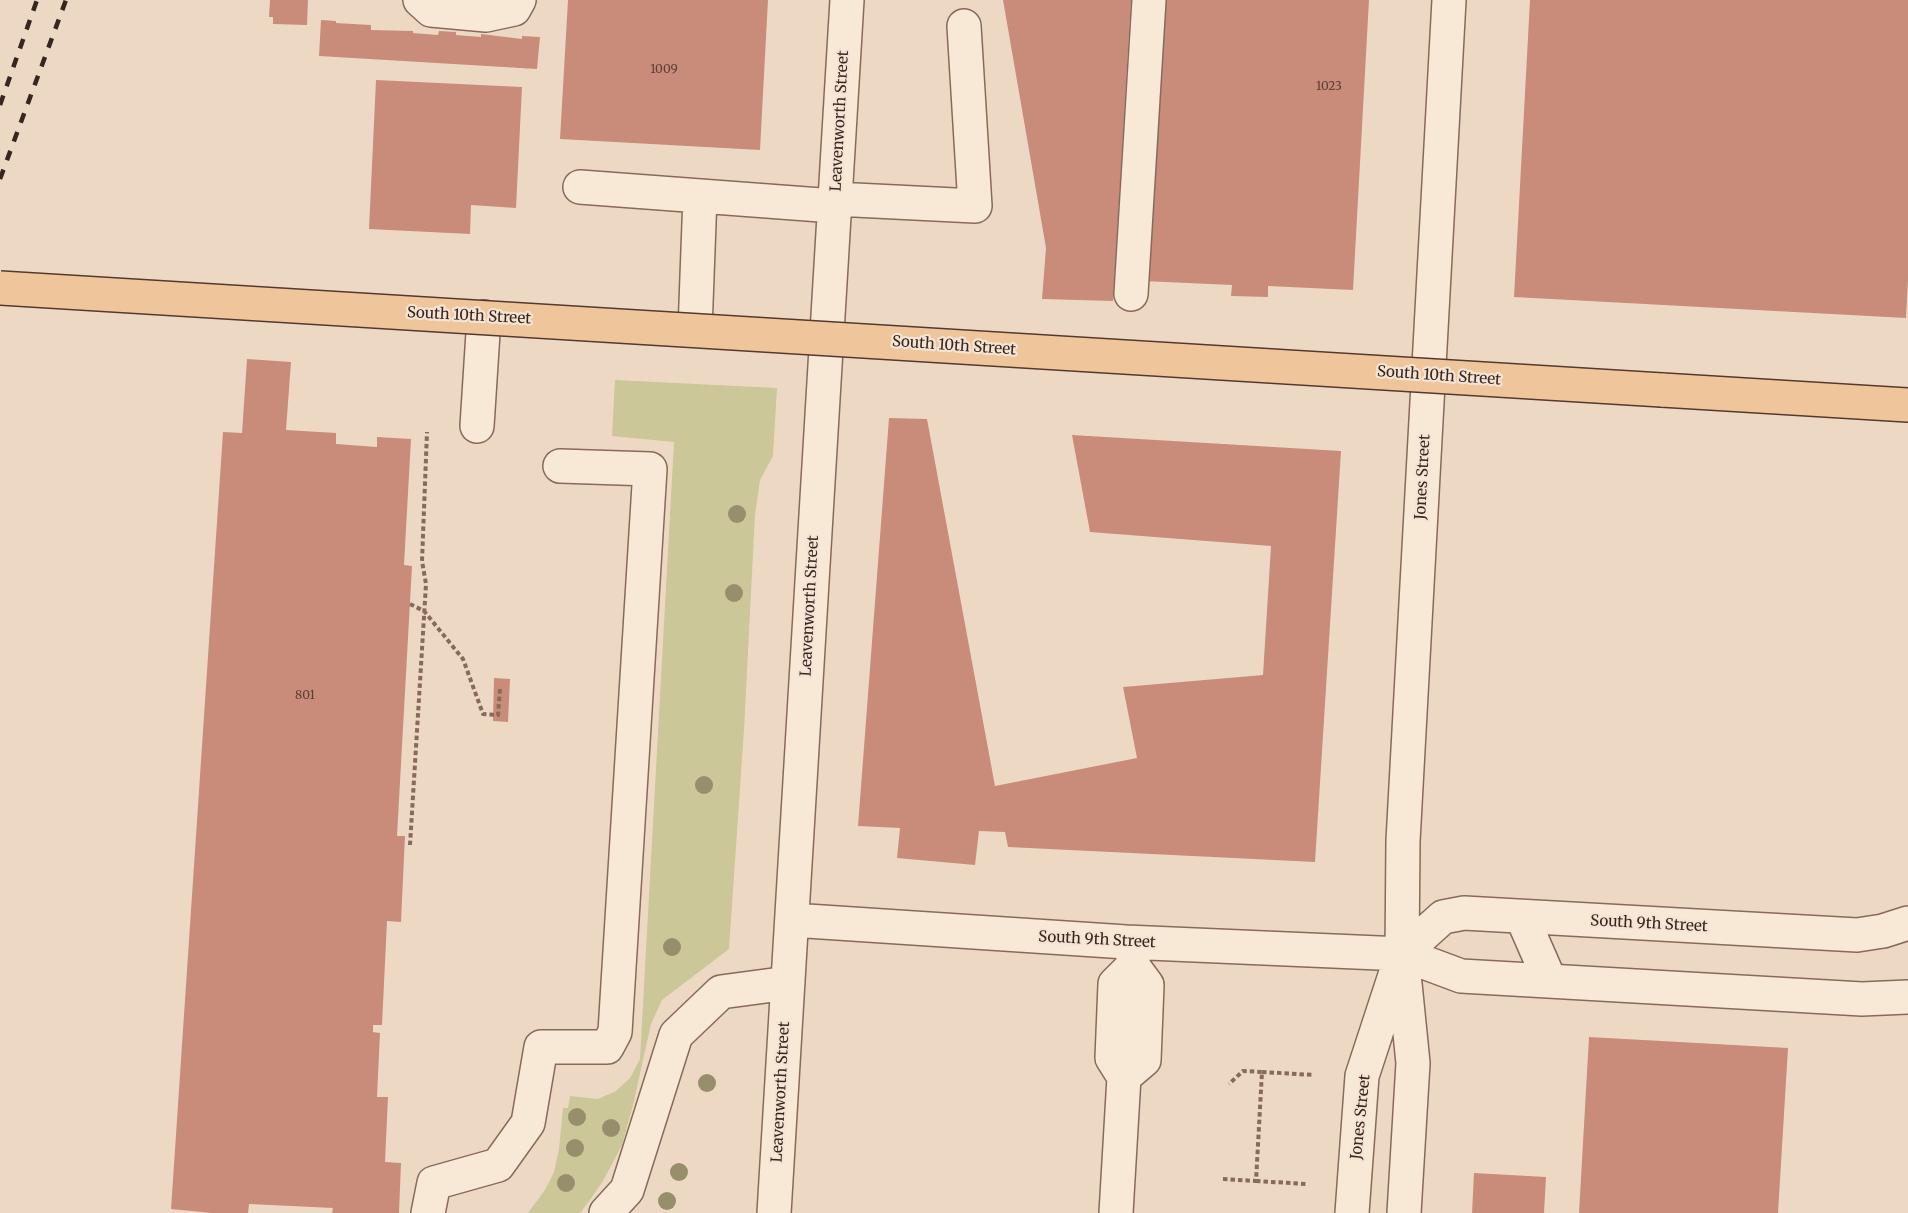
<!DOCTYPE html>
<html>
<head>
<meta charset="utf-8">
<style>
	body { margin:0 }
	canvas { display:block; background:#edd9c3 }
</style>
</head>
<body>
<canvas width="1908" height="1213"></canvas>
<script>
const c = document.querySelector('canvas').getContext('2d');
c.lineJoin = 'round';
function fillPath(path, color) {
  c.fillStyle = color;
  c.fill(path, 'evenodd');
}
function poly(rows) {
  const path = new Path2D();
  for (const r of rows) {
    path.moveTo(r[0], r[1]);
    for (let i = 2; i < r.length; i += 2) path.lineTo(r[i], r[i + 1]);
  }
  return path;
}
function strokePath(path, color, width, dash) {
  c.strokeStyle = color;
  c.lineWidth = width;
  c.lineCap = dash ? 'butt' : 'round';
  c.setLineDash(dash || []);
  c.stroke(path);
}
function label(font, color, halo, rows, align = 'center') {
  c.font = font + ' Merriweather,serif';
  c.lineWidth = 4.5;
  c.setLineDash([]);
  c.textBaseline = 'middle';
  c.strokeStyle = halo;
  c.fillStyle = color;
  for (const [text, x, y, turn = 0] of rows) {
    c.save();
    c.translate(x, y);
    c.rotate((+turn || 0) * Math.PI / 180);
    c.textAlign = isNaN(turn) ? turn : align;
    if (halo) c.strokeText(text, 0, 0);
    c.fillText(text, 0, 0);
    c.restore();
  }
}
fillPath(poly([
	[615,380,777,388,773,456,760,480,755,515,744,730,729,949,662,1000,651,1024,633,1105,622,1145,603,1181,587,1204,580,1213,528,1213,545,1190,554,1172,559,1149,563,1108,568,1108,570,1096,598,1099,616,1091,630,1078,640,1059,674,442,612,436]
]), '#cbc798');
fillPath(poly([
	[270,0,308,0,307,25,273,24,273,17,269,17],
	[568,0,768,0,760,150,560,139],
	[1003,0,1131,0,1113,301,1042,299,1046,248],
	[1162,0,1369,0,1353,290,1268,286,1268,297,1231,296,1232,285,1143,281],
	[1530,0,1908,0,1908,279,1906,318,1514,297],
	[321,20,336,21,336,23,371,25,371,30,413,31,413,33,438,35,439,31,456,32,456,35,481,37,481,34,522,39,522,36,540,37,537,69,319,56],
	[376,80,522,87,516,208,471,205,470,234,369,229],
	[247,359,291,362,286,430,336,433,336,444,377,447,377,437,411,439,404,565,412,566,397,836,405,836,401,922,387,921,382,1025,373,1025,373,1032,380,1033,377,1097,388,1097,385,1162,401,1163,399,1213,332,1213,333,1208,249,1204,248,1213,212,1213,171,1209,223,432,242,433],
	[889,418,927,419,995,786,1137,758,1123,687,1263,675,1271,546,1090,532,1072,435,1341,451,1315,862,1008,847,1005,832,979,831,975,865,897,858,900,828,858,826],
	[494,678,510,679,508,722,493,721],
	[1589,1037,1788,1048,1778,1213,1579,1213],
	[1474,1173,1546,1177,1544,1213,1472,1213]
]), '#ca8c7a');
const minor = poly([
	[420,0,431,10,486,15,514,9,519,0],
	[580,187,834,206],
	[835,199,975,206,964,26],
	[1131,294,1149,0],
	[695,330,700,196],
	[477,426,484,317],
	[1522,917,1550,981],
	[792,920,1126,942,1402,954,1461,976,1862,999,1908,997],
	[1124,1077,1144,1060,1147,985,1133,966,1133,944],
	[428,1213,434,1183,498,1165,528,1123,541,1047,607,1047,615,1032,650,469,560,466],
	[606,1213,627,1190,676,1035,721,992,788,983],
	[774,1213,847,0],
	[1116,1213,1124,1077,1112,1058,1115,984,1133,966],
	[1352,1213,1362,1076,1402,954,1443,917,1464,913,1857,935,1883,931,1908,923],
	[1404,1213,1413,1063,1402,954,1403,841,1449,0]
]);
const major = poly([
	[1662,390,1908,405]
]);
strokePath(minor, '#876a5a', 36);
strokePath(major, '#55392f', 36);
strokePath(poly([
	[410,604,424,611,463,659,483,714,498,715,500,688],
	[410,845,426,584,422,561,427,432],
	[1262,1072,1314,1075],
	[1223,1179,1256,1181,1262,1072,1243,1071,1229,1084],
	[1256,1181,1307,1184]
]), '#876a5a', 4, [4.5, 3]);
strokePath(minor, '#f8e8d6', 33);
strokePath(major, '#efc69c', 33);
strokePath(poly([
	[0,105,37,0],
	[0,179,66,0]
]), '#37261e', 4.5, [10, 10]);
const majorBridge = poly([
	[0,288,1662,390]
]);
strokePath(majorBridge, '#55392f', 36, []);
strokePath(majorBridge, '#efc69c', 33);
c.fillStyle = '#978f6c';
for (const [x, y] of [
	[737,514],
	[734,593],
	[704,785],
	[672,947],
	[707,1083],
	[577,1117],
	[611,1128],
	[575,1148],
	[679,1172],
	[566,1183],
	[667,1201]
]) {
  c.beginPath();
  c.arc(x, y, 9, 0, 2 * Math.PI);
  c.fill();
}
label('12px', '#5c4035', null, [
	["1009",664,70],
	["1023",1329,87],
	["801",305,696]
]);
label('15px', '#37261e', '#f5e4d3', [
	["Leavenworth Street",840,121,-87],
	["South 10th Street",469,316,3],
	["South 10th Street",954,346,4],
	["South 10th Street",1439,376,4],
	["Jones Street",1423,477,-87],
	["Leavenworth Street",810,606,-87],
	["South 9th Street",1649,924,3],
	["South 9th Street",1097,940,3],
	["Leavenworth Street",781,1092,-87],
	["Jones Street",1361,1117,-84]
]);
</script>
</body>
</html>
